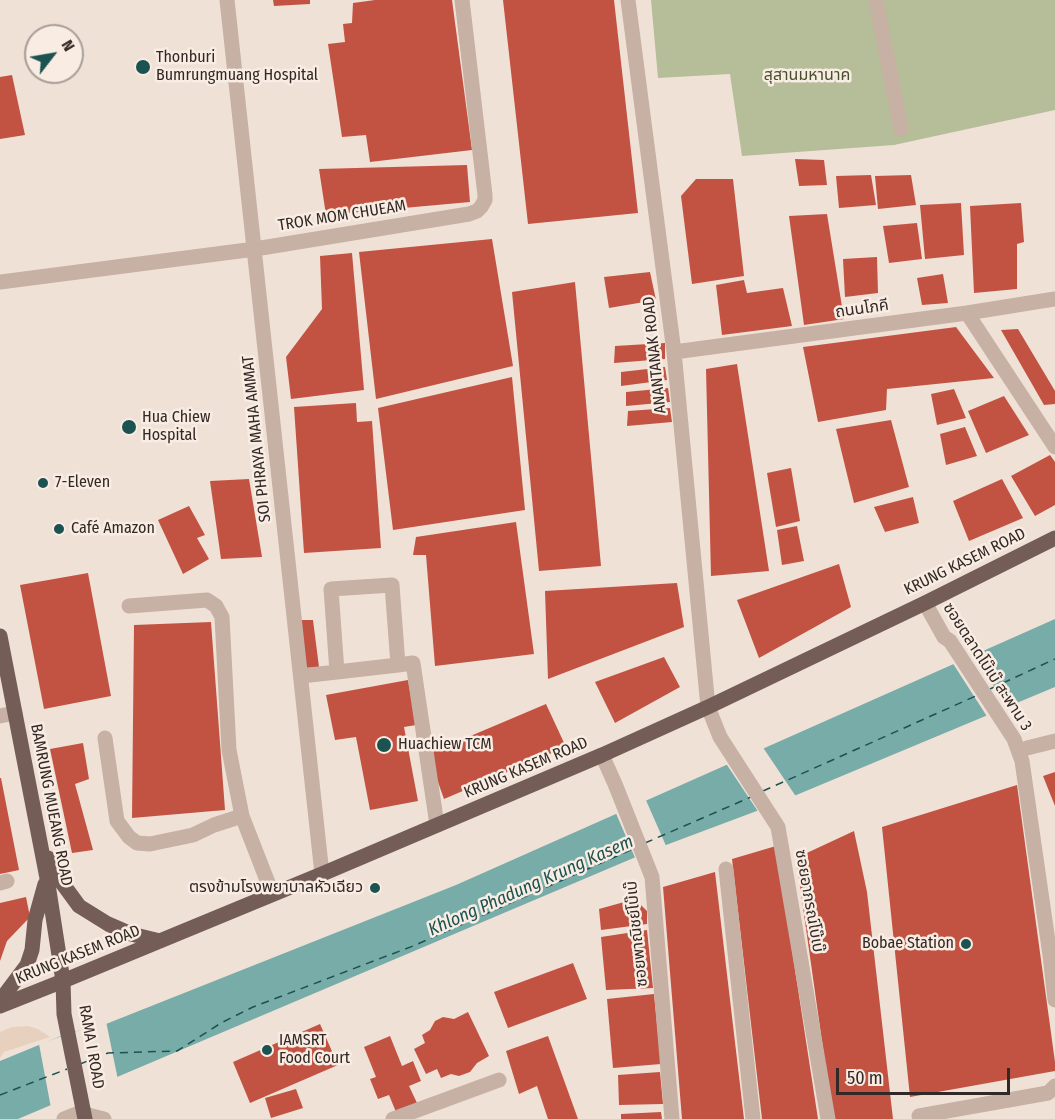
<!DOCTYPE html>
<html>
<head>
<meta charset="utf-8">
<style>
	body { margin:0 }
	#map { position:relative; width:1055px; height:1119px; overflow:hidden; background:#f0e1d7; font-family:"Fira Sans Condensed",sans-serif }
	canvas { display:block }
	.north { position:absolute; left:24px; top:24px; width:60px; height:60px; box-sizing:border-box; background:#f8ece3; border:2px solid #a99e97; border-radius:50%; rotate:59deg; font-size:16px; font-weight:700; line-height:24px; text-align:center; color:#322825 }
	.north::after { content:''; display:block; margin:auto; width:21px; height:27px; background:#1c5250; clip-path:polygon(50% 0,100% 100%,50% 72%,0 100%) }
	.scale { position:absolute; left:836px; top:1068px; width:174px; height:27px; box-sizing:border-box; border:3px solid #322825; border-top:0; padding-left:8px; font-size:18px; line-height:21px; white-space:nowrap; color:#322825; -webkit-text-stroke:4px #f8ece3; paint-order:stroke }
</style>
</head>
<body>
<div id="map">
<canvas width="1055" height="1119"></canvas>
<div class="north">N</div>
<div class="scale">50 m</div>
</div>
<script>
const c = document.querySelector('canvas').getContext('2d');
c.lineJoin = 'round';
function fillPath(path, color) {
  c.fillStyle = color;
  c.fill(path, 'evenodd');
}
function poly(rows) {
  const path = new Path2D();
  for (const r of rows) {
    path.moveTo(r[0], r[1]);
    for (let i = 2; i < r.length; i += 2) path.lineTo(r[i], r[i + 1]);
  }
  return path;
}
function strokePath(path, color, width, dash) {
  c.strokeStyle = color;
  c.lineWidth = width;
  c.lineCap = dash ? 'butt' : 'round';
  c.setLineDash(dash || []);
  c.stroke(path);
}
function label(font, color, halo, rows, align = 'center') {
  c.font = font + ' "Fira Sans Condensed","Noto Sans Thai",sans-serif';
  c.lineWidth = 5;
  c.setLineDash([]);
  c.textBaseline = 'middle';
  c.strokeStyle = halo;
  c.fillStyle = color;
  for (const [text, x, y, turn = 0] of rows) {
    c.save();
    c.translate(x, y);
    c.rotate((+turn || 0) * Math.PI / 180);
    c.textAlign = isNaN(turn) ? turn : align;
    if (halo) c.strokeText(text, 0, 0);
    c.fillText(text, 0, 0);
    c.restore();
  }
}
fillPath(poly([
	[651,0,1055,0,1055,110,894,145,742,156,730,74,658,78]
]), '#b5be98');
fillPath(poly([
	[28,1026,38,1029,50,1037,4,1052,0,1058,0,1032,12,1027]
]), '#e7d1be');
fillPath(poly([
	[1055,619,1055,687,770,806,650,851,18,1119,0,1119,0,1061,68,1033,106,1024,456,885]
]), '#77aca8');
fillPath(poly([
	[973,653,1009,710,988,718,952,662],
	[762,746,797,798,759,813,725,762],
	[645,798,667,848,636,860,615,811],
	[106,1021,118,1080,51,1108,39,1044]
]), '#f0e1d7');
strokePath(poly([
	[990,689,1055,659],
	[763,791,978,695],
	[645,843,751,797],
	[80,1064,108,1053,177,1051,221,1023,253,1007,413,946,633,849],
	[0,1095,67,1069]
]), '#1c5250', 1.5, [8, 6]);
fillPath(poly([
	[273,0,310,0,310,4,274,6],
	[375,0,452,0,472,150,370,162,366,135,342,137,328,44,345,42,343,24,352,23,353,3],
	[503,0,614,0,638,213,528,224],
	[12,75,25,135,0,139,0,77],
	[795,159,824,160,827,185,799,186],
	[467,165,470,202,326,215,319,169],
	[871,175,876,205,839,208,836,176],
	[911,175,916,205,878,209,875,176],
	[696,179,733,179,744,276,692,284,681,196],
	[961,203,964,255,925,259,920,205],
	[1021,203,1024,242,1017,244,1017,289,974,293,970,206],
	[827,214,844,319,804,325,789,216],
	[917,223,922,259,889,263,883,226],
	[492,239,513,366,376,399,359,252],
	[352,253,364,390,291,399,286,357,322,309,320,256],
	[877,257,878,293,845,297,843,259],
	[650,272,656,300,609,308,604,277],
	[943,274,948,303,922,305,917,278],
	[744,280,747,293,783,288,792,326,722,335,716,285],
	[575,282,601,566,539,571,512,292],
	[956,327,994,378,887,389,886,410,818,422,803,347],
	[1018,329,1055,391,1055,404,1044,405,1001,330],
	[665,343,665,359,614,363,615,346],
	[737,364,769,571,711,576,706,369],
	[665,367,667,380,621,386,621,372],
	[512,377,525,510,393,530,378,408],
	[668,388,670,402,626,406,626,392],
	[954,389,966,418,937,425,931,394],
	[1004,396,1029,435,986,453,968,411],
	[356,403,357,422,372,421,381,548,304,553,294,407],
	[670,408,672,422,627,426,628,411],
	[891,420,909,487,854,503,836,429],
	[965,427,977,456,946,465,940,434],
	[1050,455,1055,462,1055,505,1035,516,1011,476],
	[791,468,800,521,776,527,767,473],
	[249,479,262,557,221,559,210,481],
	[1002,479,1023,518,969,541,953,501],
	[913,497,919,523,885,532,874,507],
	[189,506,205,535,197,538,209,559,183,574,158,520],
	[516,522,534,654,435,666,426,555,413,555,416,537],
	[797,526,804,561,782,565,777,530],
	[839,564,851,607,759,658,737,600],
	[88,573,111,696,44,709,20,585],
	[677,583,684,627,548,679,545,591],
	[299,620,313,620,319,667,305,668],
	[211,622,225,810,132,818,134,625],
	[664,657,680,687,615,723,595,682],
	[408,680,416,725,404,727,418,801,370,810,356,737,335,740,326,695],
	[546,704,566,747,444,799,428,754],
	[83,743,89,779,75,784,93,850,72,853,50,749],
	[1055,772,1055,806,1043,776],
	[0,778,1,778,19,870,0,874],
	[1017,785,1055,1062,1055,1071,910,1097,882,827],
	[854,831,867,892,893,1119,833,1119,796,858],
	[776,846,818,1119,762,1119,732,859],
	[715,872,744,1119,682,1119,663,887],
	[26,897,30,917,7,941,0,961,0,903],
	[635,899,647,911,647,924,601,930,599,909],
	[647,930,653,988,606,990,601,937],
	[573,963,587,999,508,1028,494,992],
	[654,994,661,1064,613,1068,607,999],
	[468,1012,489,1056,477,1063,470,1072,459,1076,451,1074,441,1078,437,1069,426,1074,414,1049,425,1043,422,1035,430,1030,435,1021,443,1017,454,1019],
	[320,1024,338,1065,250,1103,233,1062],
	[390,1036,402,1066,413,1061,421,1081,409,1086,417,1103,396,1112,389,1095,378,1099,370,1079,376,1077,364,1047],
	[548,1036,578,1119,548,1119,537,1086,519,1094,506,1051],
	[660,1072,663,1104,619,1105,618,1075],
	[296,1089,303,1108,271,1118,265,1098],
	[661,1112,662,1119,621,1119,621,1114]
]), '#c25342');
strokePath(poly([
	[227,0,322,874],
	[628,0,674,352,708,707,720,737,778,827,828,1119],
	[876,0,901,129],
	[0,282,255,249,469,214,477,211,481,207,485,200,485,195,462,0],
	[967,313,1055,447],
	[674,352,967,313,1055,299],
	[925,603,944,637,950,641,1014,739,1022,761,1050,955,1055,1000],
	[129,606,207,600,216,606,222,617,229,750,242,816,272,893],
	[398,665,392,585,331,589,337,672,398,665,413,663,437,825],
	[301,676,337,672],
	[0,716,15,713],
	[105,738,117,821,129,837,137,843,150,844,193,835,214,825,242,816],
	[1027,748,1055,741],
	[602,755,615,784,652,877,672,1119],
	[726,869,753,1119],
	[0,883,7,881],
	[84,1114,104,1119],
	[919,1116,1048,1093,1055,1086],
	[64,1119,84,1111],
	[393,1119,499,1080]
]), '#c7b0a4', 15);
strokePath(poly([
	[0,636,47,878,63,981,64,1014,85,1119],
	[48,858,60,880,79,906,108,924,131,934,160,941],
	[0,999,6,993,27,965,32,950,35,920,45,884],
	[0,1006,63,981,322,874,602,755,708,707,925,603,1055,538]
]), '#745d56', 15);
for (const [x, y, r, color] of [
	[143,67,8,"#1c5250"],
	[129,427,8,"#1c5250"],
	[43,483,6,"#1c5250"],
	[59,529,6,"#1c5250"],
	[384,745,8,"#1c5250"],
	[375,888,6,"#1c5250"],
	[966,944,6,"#1c5250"],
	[267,1050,6,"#1c5250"]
]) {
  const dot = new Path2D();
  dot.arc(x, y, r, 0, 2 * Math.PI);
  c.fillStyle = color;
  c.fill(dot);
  strokePath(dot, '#f8ece3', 2);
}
label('16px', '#322825', '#f8ece3', [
	["Thonburi",156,58],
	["Bumrungmuang Hospital",156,76],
	["Hua Chiew",142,418],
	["Hospital",142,436],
	["7-Eleven",55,483],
	["Café Amazon",71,529],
	["Huachiew TCM",398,745],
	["ตรงข้ามโรงพยาบาลหัวเฉียว",363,888,"right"],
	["Bobae Station",954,944,"right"],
	["IAMSRT",279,1041],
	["Food Court",279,1059]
], 'left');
label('16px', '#46502a', '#f8ece3', [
	["สุสานมหานาค",807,76]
]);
label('16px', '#322825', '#f8ece3', [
	["TROK MOM CHUEAM",342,216,-9],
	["ถนนโภคี",862,309,-8],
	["ANANTANAK ROAD",655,355,-96],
	["SOI PHRAYA MAHA AMMAT",257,439,-96],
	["KRUNG KASEM ROAD",965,562,-26],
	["ซอยตลาดโบ๊เบ๊ สะพาน 3",987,667,57],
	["KRUNG KASEM ROAD",526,768,-23],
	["BAMRUNG MUEANG ROAD",51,805,79],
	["ซอยอาภรณ์โบ๊เบ๊",809,901,80],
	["ซอยพาณิชย์โบ๊เบ๊",637,934,-96],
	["KRUNG KASEM ROAD",78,955,-22],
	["RAMA I ROAD",91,1047,80]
]);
label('italic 18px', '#1c5250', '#f8ece3', [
	["Khlong Phadung Krung Kasem",531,886,-24]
]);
</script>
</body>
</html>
